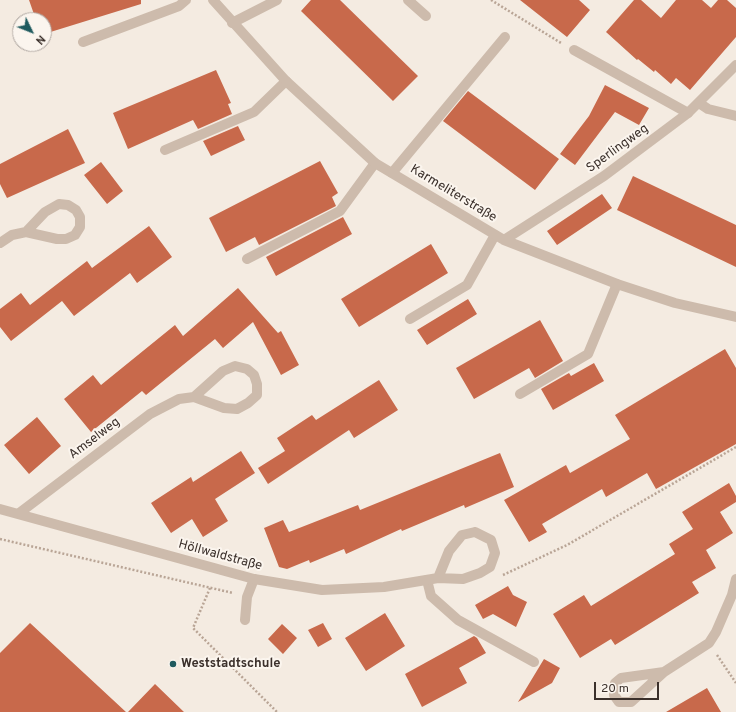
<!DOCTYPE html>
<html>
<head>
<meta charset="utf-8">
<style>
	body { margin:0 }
	#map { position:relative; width:736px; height:712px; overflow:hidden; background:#f4ebe1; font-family:Overpass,sans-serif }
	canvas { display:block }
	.north { position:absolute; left:12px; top:12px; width:40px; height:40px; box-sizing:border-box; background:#fbf5ee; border:1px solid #aea6a0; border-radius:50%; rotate:133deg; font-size:11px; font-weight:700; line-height:16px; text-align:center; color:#3b302b }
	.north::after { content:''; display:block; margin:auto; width:14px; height:18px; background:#1f5a5e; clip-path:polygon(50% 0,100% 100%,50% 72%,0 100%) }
	.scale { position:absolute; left:594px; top:682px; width:65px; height:18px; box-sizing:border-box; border:2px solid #3b302b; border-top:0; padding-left:5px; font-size:12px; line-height:14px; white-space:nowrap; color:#3b302b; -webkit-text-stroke:3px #fbf5ee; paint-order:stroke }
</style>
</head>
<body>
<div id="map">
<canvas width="736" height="712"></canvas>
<div class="north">N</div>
<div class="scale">20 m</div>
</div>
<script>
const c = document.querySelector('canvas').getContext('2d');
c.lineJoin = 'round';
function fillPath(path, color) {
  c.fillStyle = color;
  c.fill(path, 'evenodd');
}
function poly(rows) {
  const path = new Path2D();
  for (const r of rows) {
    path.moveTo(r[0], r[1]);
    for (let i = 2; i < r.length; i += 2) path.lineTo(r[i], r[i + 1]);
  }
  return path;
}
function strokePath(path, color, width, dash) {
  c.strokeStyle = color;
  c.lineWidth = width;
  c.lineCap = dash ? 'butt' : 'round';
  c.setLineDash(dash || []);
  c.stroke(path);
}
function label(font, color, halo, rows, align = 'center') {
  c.font = font + ' Overpass,sans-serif';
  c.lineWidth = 4;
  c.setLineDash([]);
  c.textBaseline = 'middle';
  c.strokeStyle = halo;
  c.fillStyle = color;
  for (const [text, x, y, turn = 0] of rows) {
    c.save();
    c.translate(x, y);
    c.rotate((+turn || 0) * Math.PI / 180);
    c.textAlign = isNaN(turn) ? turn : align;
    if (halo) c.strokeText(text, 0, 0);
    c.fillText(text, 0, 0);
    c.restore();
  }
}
fillPath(poly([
	[29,0,141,0,141,4,44,34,44,20,36,20],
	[311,0,340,0,418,76,393,101,301,11],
	[520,0,579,0,590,10,567,37],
	[634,0,641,0,661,18,676,0,702,0,711,8,718,0,727,0,736,8,736,37,690,90,676,78,671,84,655,70,654,72,638,59,637,60,606,32],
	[216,70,231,103,228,104,232,114,198,129,193,120,128,149,113,113],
	[605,85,649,108,639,125,615,112,575,165,560,154,589,116],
	[468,91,559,159,535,190,443,121],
	[238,126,245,140,211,156,203,141],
	[68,129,85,163,7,198,0,184,0,164],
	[320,161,338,193,332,197,336,206,259,245,255,237,226,252,209,218],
	[101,162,123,191,107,204,84,175],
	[633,176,736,225,736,267,617,210],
	[602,194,612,208,557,245,547,231],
	[343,217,352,234,276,276,266,257],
	[149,226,172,257,137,283,130,273,74,316,62,301,11,341,0,327,0,309,21,293,30,305,87,261,92,268],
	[431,244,448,273,359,327,341,299],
	[238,288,278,333,281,331,299,365,281,375,253,322,223,348,215,339,146,395,142,391,91,432,64,399,93,375,101,385,175,325,183,336],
	[468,299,477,314,427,345,417,330],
	[540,320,563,361,535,378,529,368,474,399,456,368],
	[725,349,736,368,736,444,656,489,647,473,606,497,602,489,542,524,547,532,529,542,504,500,566,465,570,473,630,439,615,415],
	[594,363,604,381,553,410,541,389,569,373,571,376],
	[379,380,398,410,354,438,349,430,268,484,258,468,285,451,277,438,312,415,316,420],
	[37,417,61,446,29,474,4,445],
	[241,451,255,473,215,499,228,521,203,537,192,519,171,533,151,503,191,477,193,482],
	[500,453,514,487,465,508,464,505,402,531,401,529,346,554,344,549,310,563,309,560,287,569,279,567,264,528,283,520,289,532,358,505,360,510],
	[729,483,736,496,736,502,720,512,733,533,706,550,716,568,692,582,699,593,615,645,611,639,580,658,553,614,584,595,591,606,675,554,669,544,693,529,682,512],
	[508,586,513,595,527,602,516,627,493,614,483,619,475,605],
	[385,613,405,646,366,671,345,638],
	[30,623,126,712,0,712,0,653],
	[323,623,332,639,318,647,308,630],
	[282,624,297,638,283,654,268,639],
	[474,636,477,638,486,653,459,668,467,683,422,707,405,674],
	[544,659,560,668,552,683,518,702],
	[155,684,184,712,128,712],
	[707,688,721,712,666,712]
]), '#c8694b');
strokePath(poly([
	[491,0,561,43],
	[0,539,233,593],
	[503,575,567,545,736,447],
	[210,588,193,628,277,712],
	[717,655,736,683]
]), '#b9a596', 2.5, [2, 2]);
strokePath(poly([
	[408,0,426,16],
	[83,42,179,6,186,0],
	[574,50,688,113],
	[699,103,708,109,736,116],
	[165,150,254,112,286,81],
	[392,173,505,37],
	[247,259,340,211,375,163],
	[410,319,467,285,495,235],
	[520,394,588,354,617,284],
	[427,580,431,596,458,620,534,662],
	[245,620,247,597,254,579]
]), '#cdbbac', 10);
strokePath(poly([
	[213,0,286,81,375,163,504,240,617,284,675,303,736,317],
	[232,23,277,0],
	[504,240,604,176,688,113,736,65],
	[0,243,12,235,26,232,57,239,66,239,75,235,80,227,80,217,76,210,68,205,59,204,45,212,26,232],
	[0,509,254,579,322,590,384,587,438,578],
	[18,514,150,414,179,399,194,397,223,371,235,366,247,369,254,375,257,384,257,395,248,403,237,409,224,408,194,397],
	[475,532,491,540,495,553,490,567,480,573,463,579,438,578,449,551,462,535,475,532],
	[664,672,631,702,619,702,614,695,615,683,621,678,664,672],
	[664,672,709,643,716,632,732,595,736,579]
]), '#cdbbac', 10);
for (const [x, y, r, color] of [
	[173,664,4,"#1f5a5e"]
]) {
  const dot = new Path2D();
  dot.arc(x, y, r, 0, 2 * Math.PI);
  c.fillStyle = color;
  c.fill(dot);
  strokePath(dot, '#fbf5ee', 1.5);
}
label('13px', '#3b302b', '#fbf5ee', [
	["Sperlingweg",618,149,-36],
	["Karmeliterstraße",453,194,31],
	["Amselweg",95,439,-37],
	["Höllwaldstraße",220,556,15]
]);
label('bold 13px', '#3b302b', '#fbf5ee', [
	["Weststadtschule",181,664]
], 'left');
</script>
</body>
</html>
